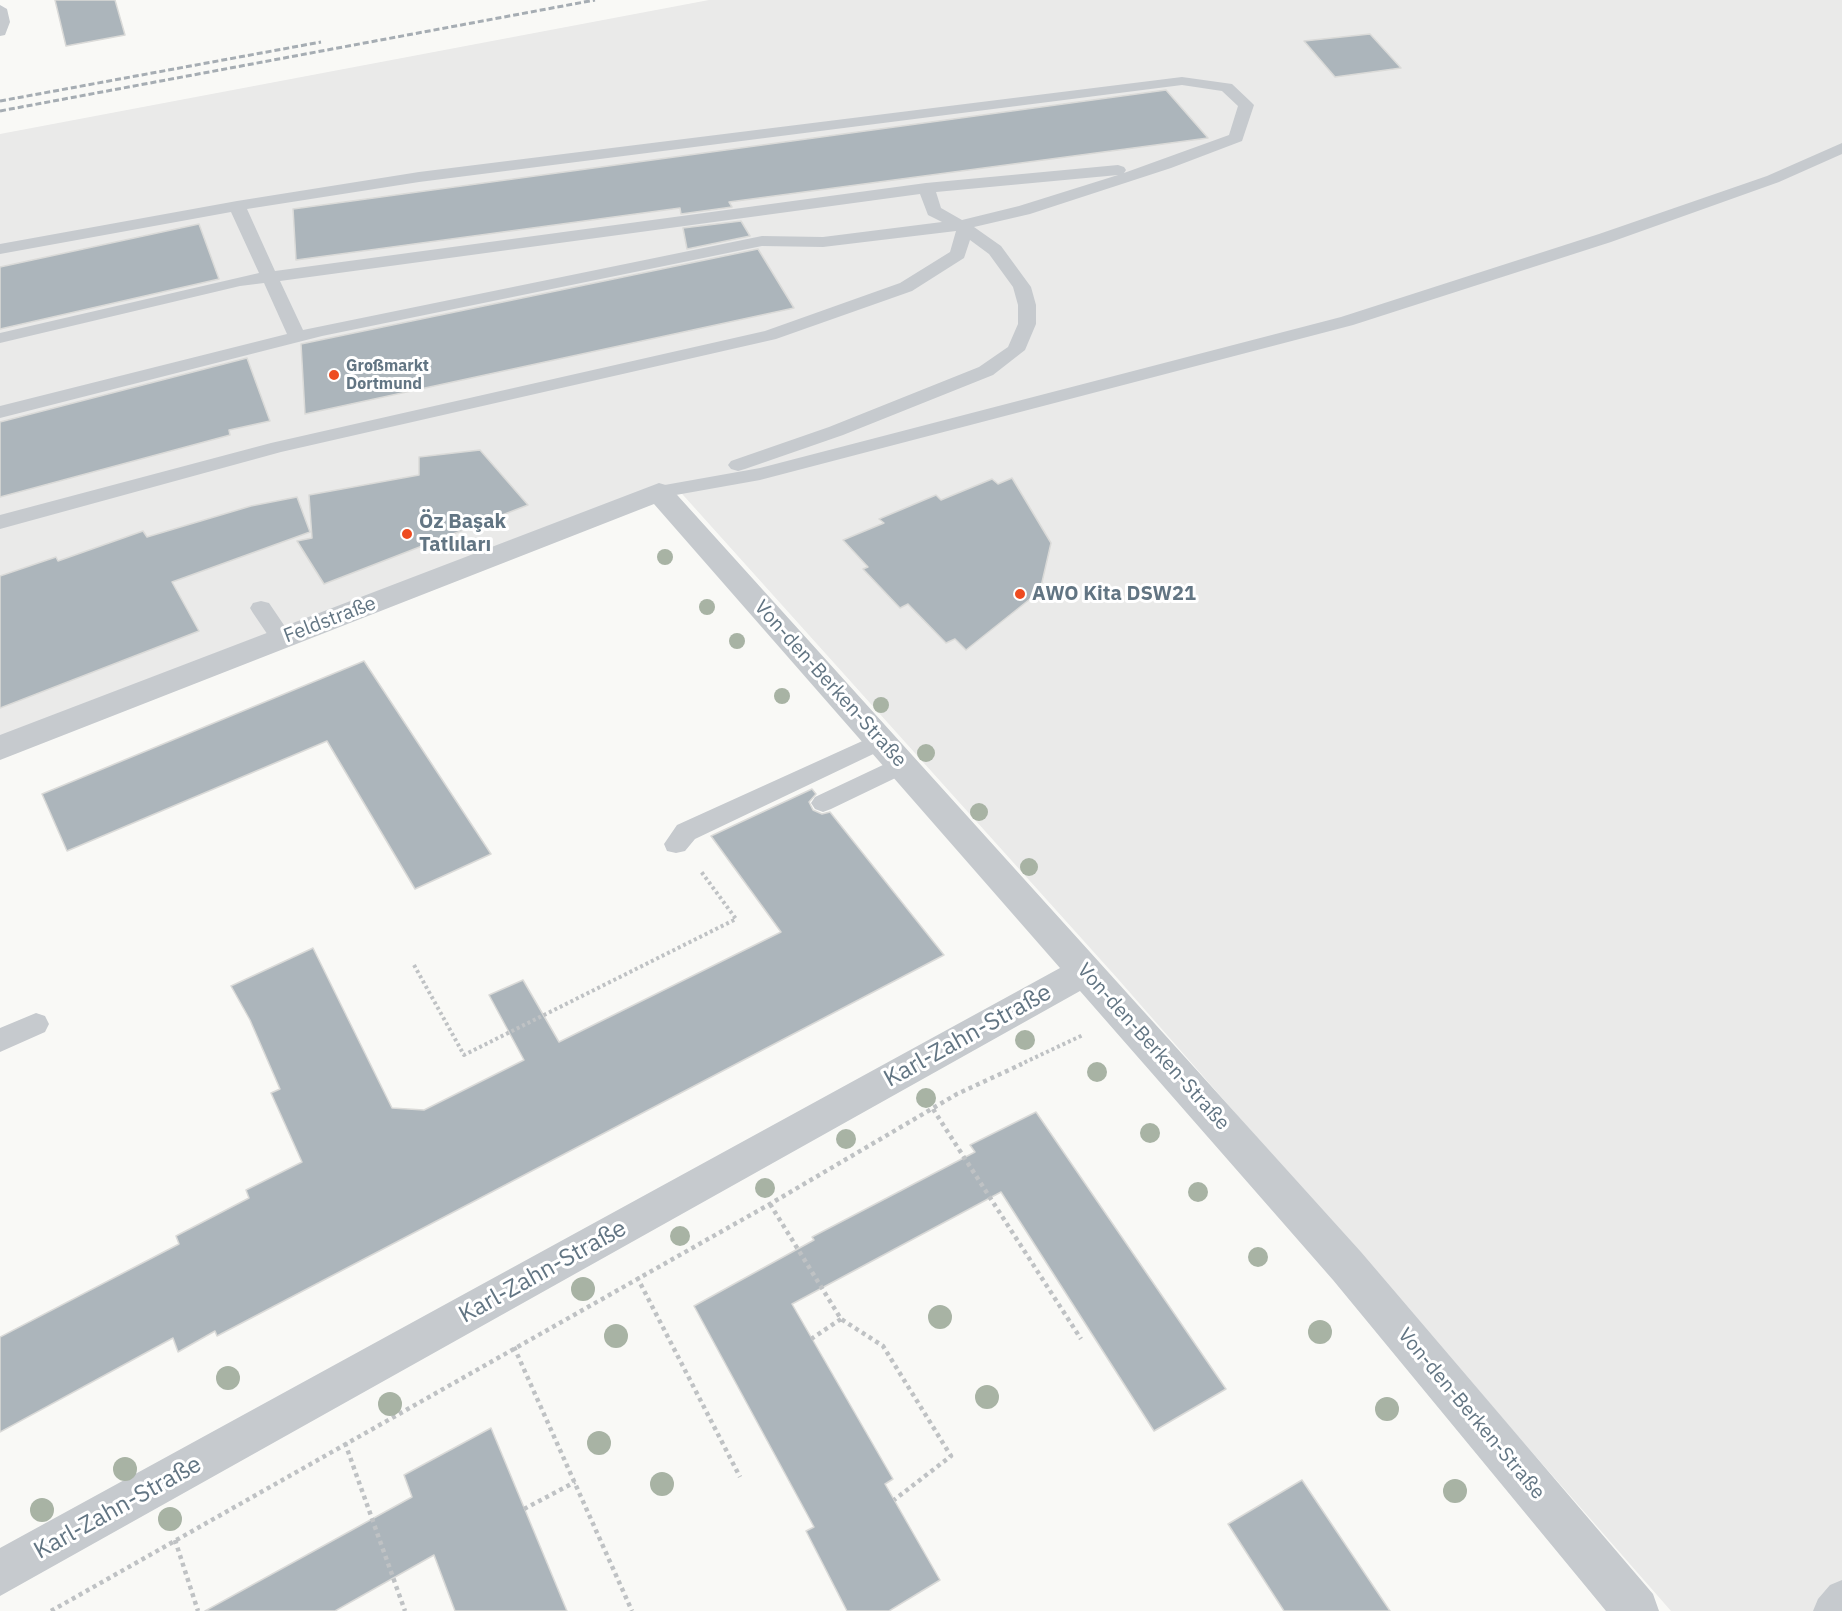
<!DOCTYPE html>
<html>
<head>
<meta charset="utf-8">
<style>
	body { margin:0 }
	canvas { display:block; background:#f9f9f6 }
</style>
</head>
<body>
<canvas width="1842" height="1611"></canvas>
<script>
const c = document.querySelector('canvas').getContext('2d');
c.lineJoin = 'round';
function fillPath(path, color) {
  c.fillStyle = color;
  c.fill(path, 'evenodd');
}
function poly(rows) {
  const path = new Path2D();
  for (const r of rows) {
    path.moveTo(r[0], r[1]);
    for (let i = 2; i < r.length; i += 2) path.lineTo(r[i], r[i + 1]);
  }
  return path;
}
function strokePath(path, color, width, dash) {
  c.strokeStyle = color;
  c.lineWidth = width;
  c.lineCap = dash ? 'butt' : 'round';
  c.setLineDash(dash || []);
  c.stroke(path);
}
function label(font, color, halo, rows, align = 'center') {
  c.font = font + ' "IBM Plex Sans",sans-serif';
  c.lineWidth = 6;
  c.setLineDash([]);
  c.textBaseline = 'middle';
  c.strokeStyle = halo;
  c.fillStyle = color;
  for (const [text, x, y, turn = 0] of rows) {
    c.save();
    c.translate(x, y);
    c.rotate((+turn || 0) * Math.PI / 180);
    c.textAlign = isNaN(turn) ? turn : align;
    if (halo) c.strokeText(text, 0, 0);
    c.fillText(text, 0, 0);
    c.restore();
  }
}
fillPath(poly([
	[709,0,1842,0,1842,1611,1671,1611,1118,979,675,486,664,485,0,742,0,134]
]), '#eaeae9');
const building = poly([
	[55,0,115,0,125,35,66,46,55,0],
	[1370,34,1401,68,1335,77,1304,41,1370,34],
	[1166,90,1208,138,729,202,732,207,681,214,680,208,296,260,293,209,1166,90],
	[741,221,750,236,687,249,683,228,741,221],
	[199,224,219,279,0,329,0,267,199,224],
	[758,249,794,308,305,414,301,344,758,249],
	[247,358,270,421,229,430,230,435,0,497,0,422,247,358],
	[480,450,528,505,324,584,297,541,312,538,309,495,419,475,419,457,480,450],
	[1012,478,1051,543,1040,591,966,650,955,639,946,643,908,604,900,608,863,569,868,567,843,540,884,523,879,519,936,495,941,500,992,479,998,484,1012,478],
	[297,497,310,532,172,582,199,631,0,708,0,576,56,557,58,561,143,531,147,537,251,506,297,497],
	[364,661,491,854,415,889,327,741,67,851,42,794,364,661],
	[812,789,816,794,809,802,813,810,822,814,830,812,944,955,217,1336,215,1331,178,1352,173,1338,0,1432,0,1337,179,1244,176,1236,249,1198,246,1190,302,1162,271,1093,280,1089,250,1020,231,986,313,948,392,1108,424,1110,524,1060,489,995,523,980,559,1042,781,932,711,836,812,789],
	[1036,1112,1226,1389,1154,1431,1001,1192,792,1304,893,1479,885,1484,940,1580,889,1611,847,1611,806,1531,814,1527,694,1306,814,1240,812,1237,975,1152,970,1145,1036,1112],
	[491,1428,567,1611,455,1611,434,1555,335,1611,205,1611,412,1497,404,1475,491,1428],
	[1302,1480,1390,1611,1284,1611,1228,1524,1302,1480]
]);
fillPath(building, '#acb5bb');
strokePath(building, '#dadad8', 1.5);
strokePath(poly([
	[414,965,464,1055,736,919,700,870],
	[1019,1065,1083,1035]
]), '#bfc2c4', 4, [3, 3]);
strokePath(poly([
	[933,1109,1081,1339],
	[770,1204,841,1319,883,1346,951,1456,894,1500],
	[637,1277,740,1477],
	[811,1339,841,1319],
	[514,1347,632,1611],
	[345,1443,405,1611],
	[524,1509,575,1482],
	[175,1540,198,1611],
	[51,1611,770,1204,957,1094,1022,1064]
]), '#bfc2c4', 4.5, [4, 4]);
fillPath(poly([
	[0,5,7,9,10,22,5,35,0,36,0,5],
	[1182,77,1232,84,1251,102,1254,105,1242,141,1171,168,1030,214,974,227,1001,246,1031,287,1036,305,1036,324,1025,350,993,375,843,435,745,469,738,471,731,469,728,465,731,461,829,427,979,367,1008,347,1018,324,1018,305,1013,287,989,254,970,240,964,258,912,291,776,339,281,452,0,529,0,515,271,443,765,331,900,283,950,252,956,231,823,247,762,246,322,336,0,418,0,406,287,334,264,283,240,286,0,343,0,333,259,273,231,212,0,254,0,244,237,201,419,172,1182,77],
	[1182,85,1222,91,1238,106,1229,135,1124,173,1126,170,1124,167,1118,165,926,183,275,271,247,209,419,182,1182,85],
	[1118,175,1019,206,962,220,941,208,936,192,1118,175],
	[920,194,928,215,942,222,823,237,762,236,303,330,280,281,920,194],
	[1842,143,1842,154,1779,182,1611,242,1353,325,760,480,659,498,652,496,649,492,652,488,659,486,760,468,1341,317,1599,234,1767,176,1842,143],
	[261,601,269,603,290,634,293,639,290,644,282,647,274,644,253,613,250,608,253,603,261,601],
	[880,733,888,735,892,741,888,747,695,839,685,851,676,853,667,851,664,844,677,825,880,733],
	[902,756,910,759,914,765,910,771,831,809,823,812,815,809,811,803,815,797,902,756],
	[36,1013,45,1016,49,1024,45,1032,0,1052,0,1028,36,1013],
	[1842,1580,1842,1611,1813,1611,1818,1599,1830,1585,1842,1580]
]), '#c6cace');
fillPath(poly([
	[659,483,669,486,1361,1252,1653,1594,1659,1611,1606,1611,1333,1280,1080,991,0,1596,0,1548,1060,968,654,504,0,760,0,735,659,483]
]), '#c6cace');
strokePath(poly([
	[0,101,321,42],
	[0,111,595,0]
]), '#a6adb3', 3, [6, 3]);
c.fillStyle = '#a8b3a4';
for (const [x, y, r] of [
	[665,557,8],
	[707,607,8],
	[737,641,8],
	[782,696,8],
	[881,705,8],
	[926,753,9],
	[979,812,9],
	[1029,867,9],
	[1025,1040,10],
	[1097,1072,10],
	[926,1098,10],
	[1150,1133,10],
	[846,1139,10],
	[765,1188,10],
	[1198,1192,10],
	[680,1236,10],
	[1258,1257,10],
	[583,1289,12],
	[940,1317,12],
	[1320,1332,12],
	[616,1336,12],
	[228,1378,12],
	[987,1397,12],
	[390,1404,12],
	[1387,1409,12],
	[599,1443,12],
	[125,1469,12],
	[662,1484,12],
	[1455,1491,12],
	[42,1510,12],
	[170,1519,12]
]) {
  c.beginPath();
  c.arc(x, y, r, 0, 2 * Math.PI);
  c.fill();
}
for (const [x, y, r, color] of [
	[334,375,6,"#ee4b20"],
	[407,534,6,"#ee4b20"],
	[1020,594,6,"#ee4b20"]
]) {
  const dot = new Path2D();
  dot.arc(x, y, r, 0, 2 * Math.PI);
  c.fillStyle = color;
  c.fill(dot);
  strokePath(dot, '#fff', 2);
}
label('bold 16px', '#627583', '#fff', [
	["Großmarkt",346,366],
	["Dortmund",346,384]
], 'left');
label('bold 20px', '#627583', '#fff', [
	["Öz Başak",419,522],
	["Tatlıları",419,545],
	["AWO Kita DSW21",1032,594]
], 'left');
label('20px', '#627583', '#fff', [
	["Feldstraße",330,620,-21],
	["Von-den-Berken-Straße",830,684,48],
	["Von-den-Berken-Straße",1153,1047,48],
	["Von-den-Berken-Straße",1471,1414,50]
]);
label('24px', '#627583', '#fff', [
	["Karl-Zahn-Straße",968,1036,-29],
	["Karl-Zahn-Straße",543,1272,-29],
	["Karl-Zahn-Straße",118,1508,-29]
]);
</script>
</body>
</html>
